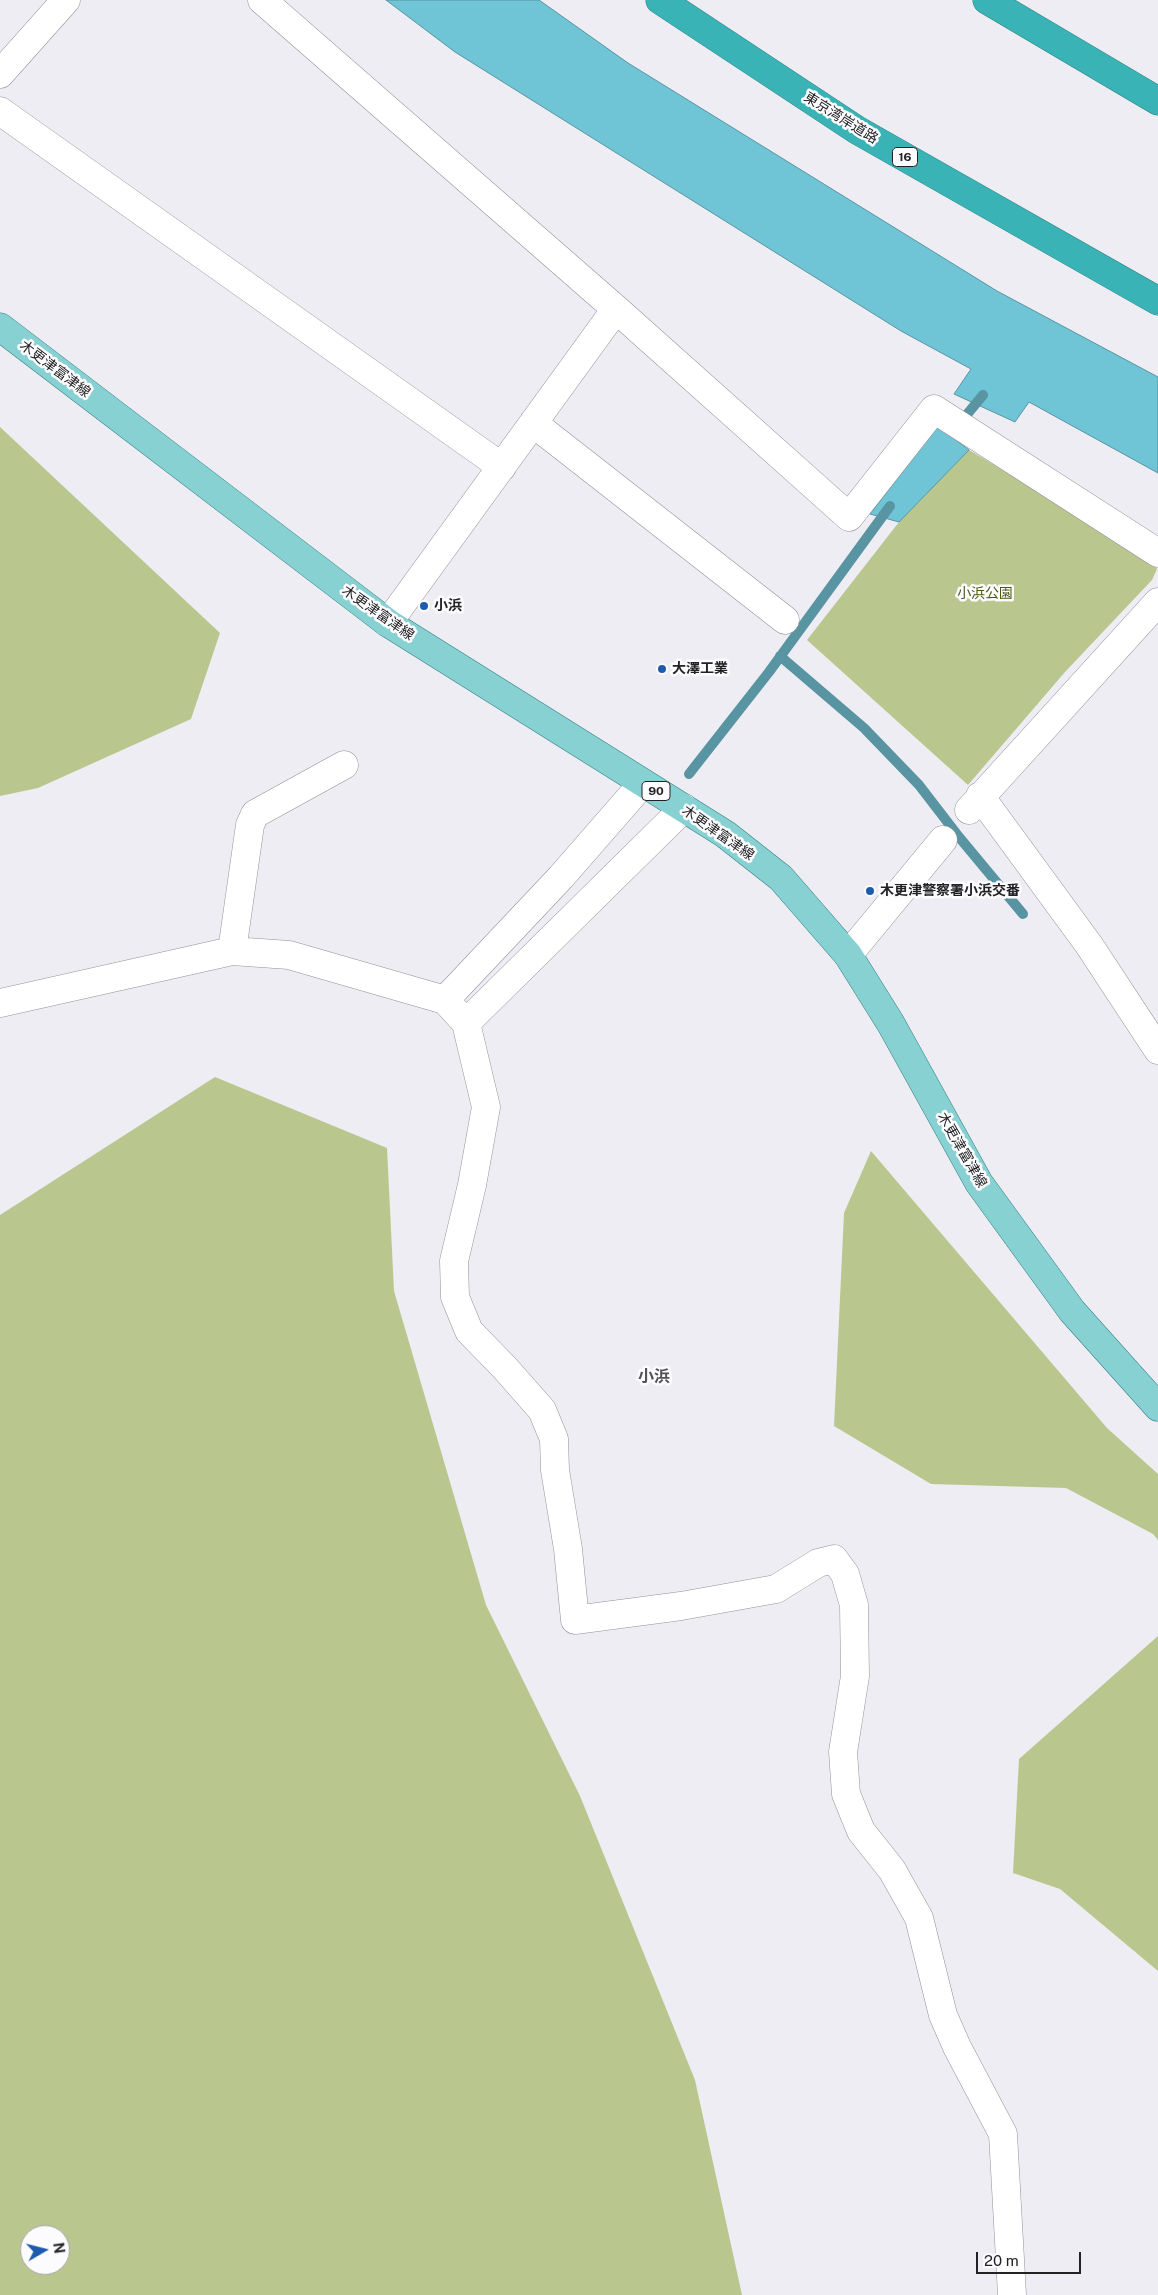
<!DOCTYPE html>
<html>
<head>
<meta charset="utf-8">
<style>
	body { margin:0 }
	#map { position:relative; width:1158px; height:2295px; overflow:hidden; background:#eeedf3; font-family:"Public Sans",sans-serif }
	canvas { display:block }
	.north { position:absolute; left:20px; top:2225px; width:50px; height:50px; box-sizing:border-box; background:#fcfbfe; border:1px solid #a5a4a7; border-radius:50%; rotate:82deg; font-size:14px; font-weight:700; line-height:20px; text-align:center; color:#222224 }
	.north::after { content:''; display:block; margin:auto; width:18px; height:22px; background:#1f5bac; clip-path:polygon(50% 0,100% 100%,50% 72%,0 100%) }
	.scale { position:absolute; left:976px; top:2252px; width:105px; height:22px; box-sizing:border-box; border:2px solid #222224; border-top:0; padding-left:6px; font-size:15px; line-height:18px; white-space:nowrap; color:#222224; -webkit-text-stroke:4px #fcfbfe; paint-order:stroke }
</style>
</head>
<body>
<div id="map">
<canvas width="1158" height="2295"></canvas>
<div class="north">N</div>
<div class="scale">20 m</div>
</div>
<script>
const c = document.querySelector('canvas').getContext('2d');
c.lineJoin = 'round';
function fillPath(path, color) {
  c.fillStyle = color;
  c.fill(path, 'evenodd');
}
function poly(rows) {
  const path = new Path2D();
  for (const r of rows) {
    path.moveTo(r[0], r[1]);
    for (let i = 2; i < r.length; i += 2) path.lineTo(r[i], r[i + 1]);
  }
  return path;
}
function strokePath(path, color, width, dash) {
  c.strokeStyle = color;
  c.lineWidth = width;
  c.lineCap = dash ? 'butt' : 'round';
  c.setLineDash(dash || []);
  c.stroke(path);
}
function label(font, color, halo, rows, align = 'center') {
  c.font = font + ' "Public Sans","Noto Sans JP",sans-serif';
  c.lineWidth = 5;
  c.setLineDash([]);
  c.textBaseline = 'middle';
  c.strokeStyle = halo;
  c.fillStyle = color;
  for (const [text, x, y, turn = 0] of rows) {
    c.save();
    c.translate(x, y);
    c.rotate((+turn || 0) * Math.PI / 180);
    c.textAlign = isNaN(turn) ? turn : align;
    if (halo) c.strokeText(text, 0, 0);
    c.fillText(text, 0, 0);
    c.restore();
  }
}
fillPath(poly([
	[0,427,220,633,191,719,38,788,0,796],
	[969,450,1151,558,1157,569,1152,580,1065,672,968,785,807,640,899,522],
	[215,1077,387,1148,394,1291,486,1605,580,1796,695,2080,742,2295,0,2295,0,1215],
	[30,2235,60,2235,60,2265,30,2265],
	[871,1151,1107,1428,1158,1474,1158,1540,1153,1534,1066,1488,931,1484,834,1426,844,1213],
	[1158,1636,1158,1971,1060,1889,1013,1873,1019,1759]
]), '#b9c78e');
const water = poly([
	[386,0,539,0,628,63,997,291,1158,377,1158,473,1029,402,1015,422,954,394,971,369,901,331,455,52,386,0],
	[938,426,969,450,899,522,870,514,938,426]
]);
fillPath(water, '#6fc5d6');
strokePath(water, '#5894a1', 1);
strokePath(poly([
	[959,424,983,395],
	[780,656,864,728,919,785,959,837,1023,914],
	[689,774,769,672,890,506]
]), '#5894a1', 10);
const minor = poly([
	[262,0,616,309,849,517,934,409,1158,553],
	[0,74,66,0],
	[0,111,502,467],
	[533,423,785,620],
	[388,623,616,309],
	[980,796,1089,945,1158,1050],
	[969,810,1158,602],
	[232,951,250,825,255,814,344,765],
	[848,955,943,840],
	[445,1000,561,877,643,783],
	[0,1003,232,951,289,955,445,1000,466,1023,486,1107,472,1185,454,1261,455,1297,469,1331,505,1368,542,1410,554,1439,555,1470,568,1549,575,1620,681,1606,776,1589,818,1563,834,1559,845,1574,854,1605,855,1676,843,1752,846,1794,861,1831,892,1870,919,1918,943,2015,957,2047,1003,2134,1012,2295],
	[466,1023,684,808]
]);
const major = poly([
	[0,327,388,623,725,834,781,878,848,955,891,1024,979,1183,1072,1311,1158,1407]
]);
const highway = poly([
	[660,0,857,130,1158,301],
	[987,0,1158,101]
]);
strokePath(minor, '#939197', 29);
strokePath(major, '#318082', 29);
strokePath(highway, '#318082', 29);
strokePath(minor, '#fff', 28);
strokePath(major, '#88d1d3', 28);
strokePath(highway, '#39b3b5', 28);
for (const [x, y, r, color] of [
	[424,606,5,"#1f5bac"],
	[662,669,5,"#1f5bac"],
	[870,891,5,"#1f5bac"]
]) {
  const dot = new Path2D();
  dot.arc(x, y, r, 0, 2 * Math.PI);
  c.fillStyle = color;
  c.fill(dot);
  strokePath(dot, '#fcfbfe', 2);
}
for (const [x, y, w] of [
	[905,157,25],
	[656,791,28]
]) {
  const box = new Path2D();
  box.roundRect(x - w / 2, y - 9.5, w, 19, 4);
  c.fillStyle = '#fcfbfe';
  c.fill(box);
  strokePath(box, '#222224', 1);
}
label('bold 12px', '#222224', null, [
	["16",905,157],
	["90",656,791]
]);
label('14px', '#222224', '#fcfbfe', [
	["東京湾岸道路",841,118,32],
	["木更津富津線",55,369,37],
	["木更津富津線",378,613,35],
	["木更津富津線",718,833,35],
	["木更津富津線",962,1150,60]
]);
label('14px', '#4d5a14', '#fcfbfe', [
	["小浜公園",985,594]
]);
label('bold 14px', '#222224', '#fcfbfe', [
	["小浜",434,606],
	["大澤工業",672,669],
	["木更津警察署小浜交番",880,891]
], 'left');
label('bold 16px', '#525156', '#fcfbfe', [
	["小浜",654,1377]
]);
</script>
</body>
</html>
